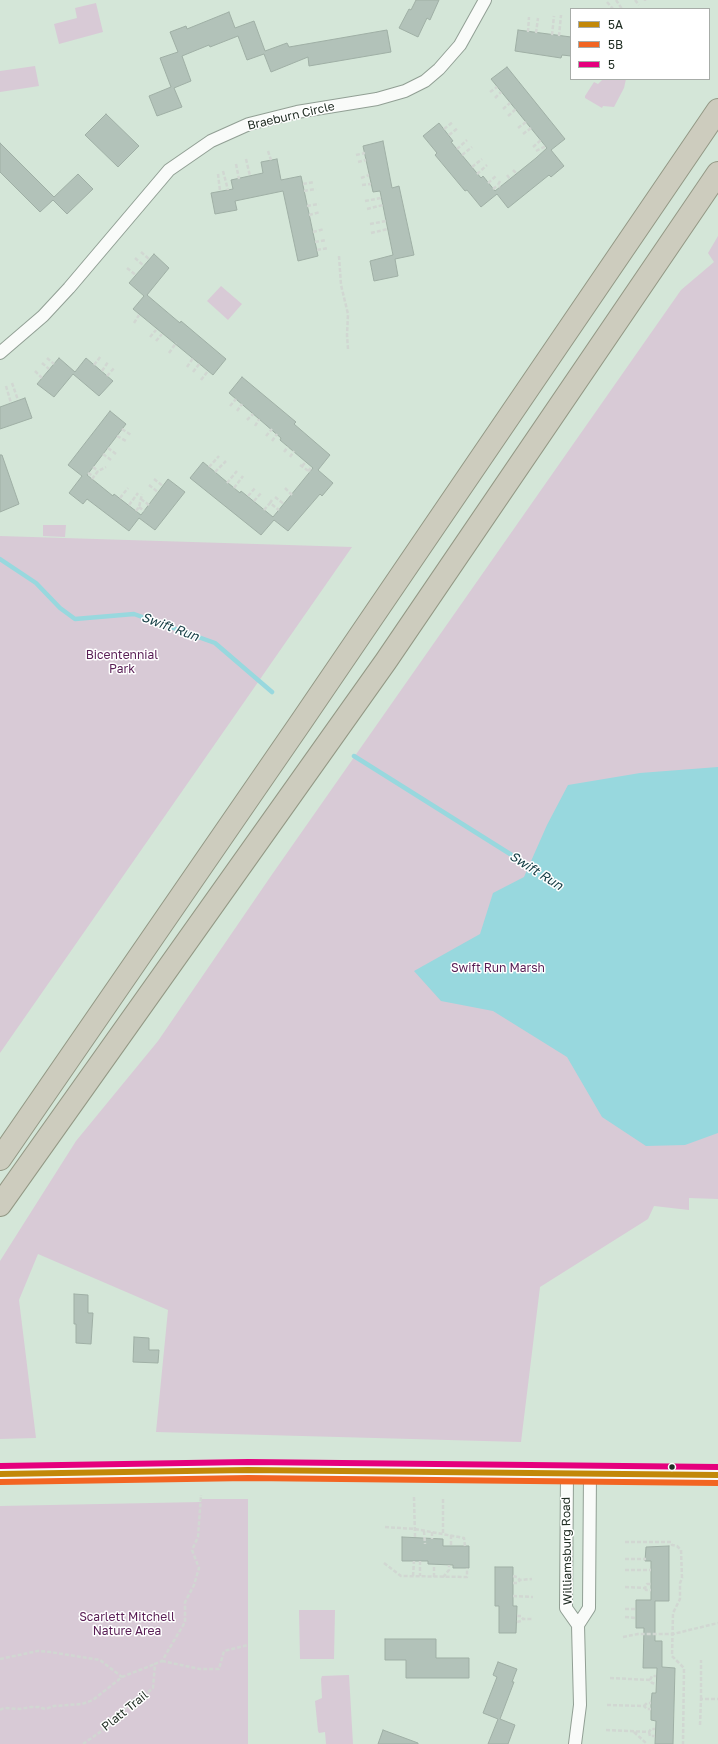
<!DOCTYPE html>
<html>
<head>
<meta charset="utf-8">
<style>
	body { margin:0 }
	#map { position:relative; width:718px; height:1744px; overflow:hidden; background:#d4e6d8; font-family:"Golos Text",sans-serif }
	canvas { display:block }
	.legend { position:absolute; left:570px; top:8px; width:140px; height:72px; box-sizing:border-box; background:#fff; border:1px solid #a7aca8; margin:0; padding:5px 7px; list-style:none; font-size:12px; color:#222f25 }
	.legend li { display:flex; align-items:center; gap:8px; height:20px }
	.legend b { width:20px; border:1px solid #a7aca8 }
</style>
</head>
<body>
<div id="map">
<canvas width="718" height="1744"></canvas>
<ul class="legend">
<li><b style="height:5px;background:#c28809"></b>5A</li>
<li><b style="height:5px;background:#f26522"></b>5B</li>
<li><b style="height:5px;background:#e5007d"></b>5</li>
</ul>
</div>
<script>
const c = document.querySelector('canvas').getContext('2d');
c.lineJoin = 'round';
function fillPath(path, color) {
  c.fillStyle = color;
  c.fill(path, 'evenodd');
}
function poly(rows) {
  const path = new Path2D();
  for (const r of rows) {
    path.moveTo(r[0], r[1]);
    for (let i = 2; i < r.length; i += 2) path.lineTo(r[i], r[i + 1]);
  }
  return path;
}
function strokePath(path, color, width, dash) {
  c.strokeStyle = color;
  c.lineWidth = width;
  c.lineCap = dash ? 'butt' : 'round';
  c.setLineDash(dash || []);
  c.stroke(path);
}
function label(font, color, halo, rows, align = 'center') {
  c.font = font + ' "Golos Text",sans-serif';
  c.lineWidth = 3;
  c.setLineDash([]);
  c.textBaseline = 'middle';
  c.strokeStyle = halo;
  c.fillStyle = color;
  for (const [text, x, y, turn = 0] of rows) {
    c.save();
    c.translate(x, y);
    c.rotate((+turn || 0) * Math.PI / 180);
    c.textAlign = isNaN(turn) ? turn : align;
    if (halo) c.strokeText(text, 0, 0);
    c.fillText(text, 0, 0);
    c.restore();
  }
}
fillPath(poly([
	[96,3,103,32,59,44,54,24,77,18,75,8],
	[35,66,39,86,0,92,0,71],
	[603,79,626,79,624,88,614,107,603,106,602,108,585,98,585,96,594,82,598,84],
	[718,236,718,1199,689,1198,689,1210,654,1206,648,1219,540,1287,521,1442,156,1432,168,1310,38,1254,19,1300,36,1438,0,1439,0,1261,76,1141,158,1041,273,873,681,290,714,262,708,253],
	[221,286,242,304,228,320,207,301],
	[43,525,66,525,65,537,43,536],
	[0,536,352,547,0,1053],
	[201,1499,248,1499,248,1744,0,1744,0,1506,201,1502],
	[299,1610,335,1610,334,1659,300,1659],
	[349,1675,353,1744,326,1744,325,1732,319,1733,318,1731,315,1701,322,1698,321,1679,322,1676]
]), '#d8cad6');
fillPath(poly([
	[718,767,718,1133,685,1145,646,1146,602,1117,567,1057,493,1011,441,1001,414,971,480,934,493,893,524,877,547,825,568,785,640,773]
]), '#98d8de');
strokePath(poly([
	[0,559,36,583,60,608,75,619,134,614,215,643,272,692],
	[354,756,534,869]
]), '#98d8de', 4.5);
const building = poly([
	[416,0,439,0,430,20,427,18,418,37,399,28,409,9,411,10,416,0],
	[229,12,235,28,254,21,265,51,287,43,289,47,387,30,391,52,309,66,308,57,271,72,264,54,247,60,238,36,210,47,209,45,182,56,191,81,174,88,182,107,157,116,149,96,171,87,160,58,178,52,170,32,186,26,187,29,229,12],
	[518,30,571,37,571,56,562,55,561,58,515,51,518,30],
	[507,67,565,139,551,150,564,166,551,177,549,175,508,208,497,194,481,207,467,190,465,191,435,155,437,153,423,136,439,123,453,141,451,142,481,178,483,176,495,191,536,158,547,148,491,79,507,67],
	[106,114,139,146,118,167,85,135,106,114],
	[383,141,392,188,399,186,414,255,395,259,398,276,374,281,370,261,393,255,380,191,373,192,363,146,383,141],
	[0,143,54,197,78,174,93,189,67,214,53,200,40,212,0,172,0,143],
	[277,159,281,180,301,176,318,256,298,261,283,191,235,201,237,210,215,214,211,193,233,189,231,180,263,173,261,162,277,159],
	[154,254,169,268,147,295,180,323,181,321,226,359,213,375,133,309,144,296,129,283,154,254],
	[59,358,75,372,86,358,113,381,99,396,73,374,54,397,37,384,59,358],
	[242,377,296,422,294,424,330,455,318,470,333,483,322,496,320,494,288,531,274,520,261,535,190,478,203,462,240,493,241,491,273,517,313,468,280,440,281,438,229,393,242,377],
	[25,398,32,418,0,429,0,407,25,398],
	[110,411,126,424,87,475,113,496,114,494,141,515,168,479,185,492,155,530,139,518,129,531,87,499,83,504,69,493,82,476,68,465,110,411],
	[0,455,2,455,19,504,0,512,0,455],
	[74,1294,88,1295,88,1313,93,1313,91,1344,76,1343,76,1324,74,1324,74,1294],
	[134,1337,149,1338,149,1350,159,1350,158,1363,133,1362,134,1337],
	[402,1537,443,1539,443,1546,469,1546,469,1568,453,1568,453,1565,428,1564,428,1561,402,1561,402,1537],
	[669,1546,669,1601,655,1601,655,1641,662,1641,662,1667,675,1668,673,1744,655,1744,656,1721,651,1720,651,1703,652,1693,656,1693,657,1668,643,1668,644,1628,636,1628,636,1600,651,1600,651,1561,645,1561,646,1547,669,1546],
	[495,1567,513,1567,513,1606,517,1606,516,1633,499,1633,499,1606,495,1606,495,1567],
	[385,1639,436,1639,436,1658,469,1658,469,1678,406,1678,406,1660,385,1660,385,1639],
	[498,1662,517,1669,512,1682,514,1682,500,1719,515,1725,508,1744,488,1744,498,1719,483,1713,497,1677,493,1675,498,1662],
	[383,1730,418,1743,418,1744,378,1744,383,1730]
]);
fillPath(building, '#b2c2b9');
strokePath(building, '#9fafa5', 1);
const street = poly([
	[0,353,43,316,69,288,169,170,211,141,249,124,297,112,377,99,405,91,425,81,439,69,460,45,485,0],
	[567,1473,566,1608,578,1625],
	[575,1744,580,1705,578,1625,589,1608,590,1473]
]);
const secondary = poly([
	[0,1474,248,1470,718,1475]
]);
const highway = poly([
	[0,1159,301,722,718,110],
	[0,1205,386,661,718,173]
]);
strokePath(street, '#919f94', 14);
strokePath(secondary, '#919f94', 19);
strokePath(highway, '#939885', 24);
strokePath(poly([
	[616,0,622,9],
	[635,0,639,5],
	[645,0,645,1],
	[607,2,613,9],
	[528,32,529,17],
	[536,33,538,18],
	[552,35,554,16],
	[559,36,561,15],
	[490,92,497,87],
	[495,98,501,92],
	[503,109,510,103],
	[508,116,516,109],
	[518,128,526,122],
	[444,129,453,122],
	[523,134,531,128],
	[449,135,458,128],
	[533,147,541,140],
	[457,149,467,140],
	[268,151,271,160],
	[536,151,546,146],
	[356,155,365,153],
	[462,155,472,147],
	[246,159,250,176],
	[358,162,366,160],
	[236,164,239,179],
	[472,167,482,159],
	[513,170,517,174],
	[223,171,228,190],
	[218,174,220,191],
	[477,174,487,165],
	[507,175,510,179],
	[361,178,369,175],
	[500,181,498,185,500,187],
	[488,183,496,176],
	[303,184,314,182],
	[362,185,371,184],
	[493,189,498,185],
	[304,191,316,189],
	[365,201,381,198],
	[307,206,319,204],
	[367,209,383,205],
	[309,215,320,212],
	[370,224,386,221],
	[313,232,324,229],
	[371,233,388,229],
	[315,242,326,240],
	[317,250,328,248],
	[141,252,149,259],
	[339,256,341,285,348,314,347,335,348,349],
	[135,258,144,266],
	[127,268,136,275],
	[134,323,139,315],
	[150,337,156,330],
	[156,341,162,334],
	[169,353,176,343],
	[47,358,54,364],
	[42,363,49,369],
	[94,365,101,356],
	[187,367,193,358],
	[35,371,42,378],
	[102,371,108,362],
	[193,372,200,363],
	[107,376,115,367],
	[201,380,208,371],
	[12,383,18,400],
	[6,386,11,403],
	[230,406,236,399],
	[237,411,242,404],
	[247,420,253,414],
	[255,426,259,419],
	[122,429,131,435],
	[117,436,126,441],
	[266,436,272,429],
	[272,441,277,434],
	[108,448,116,454],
	[284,452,288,447],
	[103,454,111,460],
	[290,457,294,451],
	[300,465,310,472],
	[302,466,306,462],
	[93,467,98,471],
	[209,467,219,456],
	[308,471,312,467],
	[215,472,226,461],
	[88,473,93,476],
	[92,479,98,471,106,467],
	[154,479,163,486],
	[227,483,237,471],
	[149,485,158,492],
	[234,488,243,476],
	[285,488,292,495],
	[248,496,256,487],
	[275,497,284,504],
	[120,498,128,488],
	[141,499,149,505],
	[272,500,270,503,279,510],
	[254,501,262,492],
	[129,505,138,493],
	[139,507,144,511],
	[264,510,270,503],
	[136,511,139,507,142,494],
	[414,1497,415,1537],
	[385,1527,415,1529,464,1538,465,1546],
	[424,1531,425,1544],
	[432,1532,432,1539],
	[443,1533,443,1497],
	[451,1535,451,1546],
	[625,1542,671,1542,672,1545,677,1546,681,1550,682,1578,680,1583,680,1599,673,1613,672,1656,684,1668,683,1744],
	[625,1559,646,1559],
	[420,1561,420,1576],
	[384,1563,401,1576,467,1577,467,1568],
	[625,1570,651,1570],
	[413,1576,414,1561],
	[513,1576,517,1577,520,1580,532,1579],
	[434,1577,434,1565],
	[443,1577,449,1570,449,1565],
	[513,1583,517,1583,520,1580],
	[625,1587,645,1588,647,1584,651,1584],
	[645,1588,646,1590,651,1590],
	[513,1596,533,1597],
	[625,1609,636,1609],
	[517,1616,521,1616,523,1619,533,1619],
	[625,1617,636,1618],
	[517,1622,521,1621,523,1619],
	[623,1637,638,1634,673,1634,718,1623],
	[0,1659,38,1651,50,1652,100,1660,122,1677],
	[162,1661,200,1669,219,1669,224,1651,248,1645],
	[610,1678,650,1680,652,1683,656,1684],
	[650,1680,652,1676,656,1676],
	[701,1699,701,1660],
	[607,1705,644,1706,647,1709,651,1709],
	[644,1706,647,1703,651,1703],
	[0,1710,4,1708,20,1709,31,1707,39,1707,45,1709,54,1706,82,1704,93,1700,122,1677,155,1664],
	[700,1725,701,1699,718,1699],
	[606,1730,649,1732,651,1729,655,1729],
	[634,1732,647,1744],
	[649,1732,650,1736,655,1736],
	[83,1744,113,1723,123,1710,135,1699,143,1696,153,1688,155,1664,162,1661,185,1622,185,1602,194,1585,199,1568,192,1550,198,1537,201,1495]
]), '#d1d7d2', 2.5, [4, 2]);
strokePath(street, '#f9fbf9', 12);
strokePath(secondary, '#f9fbf9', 17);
strokePath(highway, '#cdccbe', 22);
strokePath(poly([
	[0,1474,248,1470,718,1475]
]), '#c28809', 6);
strokePath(poly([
	[0,1482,248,1478,718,1483]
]), '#f26522', 6);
strokePath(poly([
	[0,1466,248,1462,718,1467]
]), '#e5007d', 6);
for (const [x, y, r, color] of [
	[672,1467,3.5,"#222f25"]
]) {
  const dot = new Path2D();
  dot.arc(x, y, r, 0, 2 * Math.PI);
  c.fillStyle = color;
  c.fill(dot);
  strokePath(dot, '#fff', 1.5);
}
label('12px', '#222f25', '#fff', [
	["Braeburn Circle",291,116,-13],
	["Williamsburg Road",567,1551,-91],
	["Platt Trail",125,1711,-39]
]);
label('12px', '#581d54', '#fff', [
	["Bicentennial",122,655],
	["Park",122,669],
	["Swift Run Marsh",498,968],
	["Scarlett Mitchell",127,1617],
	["Nature Area",127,1631]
]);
label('italic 13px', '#194148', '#fff', [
	["Swift Run",170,627,20],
	["Swift Run",536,871,32]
]);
</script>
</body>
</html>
